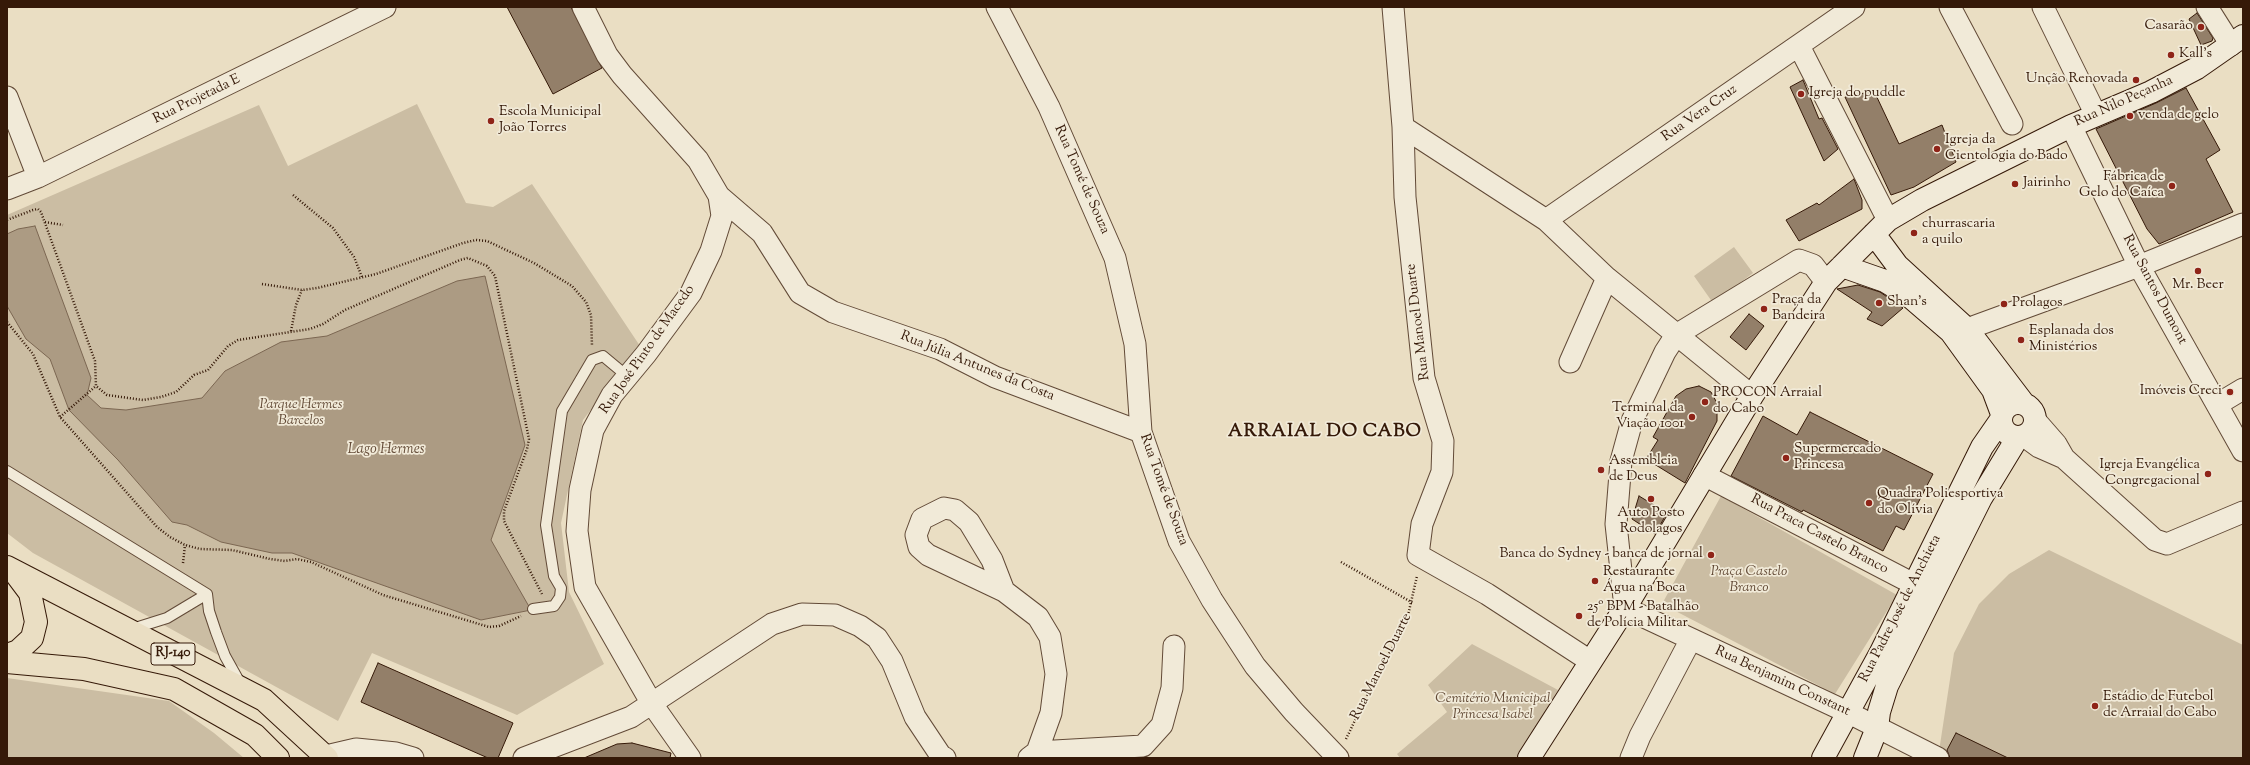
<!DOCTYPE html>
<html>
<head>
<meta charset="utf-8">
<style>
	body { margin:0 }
	#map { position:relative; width:2250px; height:765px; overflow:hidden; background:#eadec3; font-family:"Sorts Mill Goudy",serif }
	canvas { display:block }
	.frame { position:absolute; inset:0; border:8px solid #351908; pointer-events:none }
</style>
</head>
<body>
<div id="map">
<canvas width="2250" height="765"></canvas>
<div class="frame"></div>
</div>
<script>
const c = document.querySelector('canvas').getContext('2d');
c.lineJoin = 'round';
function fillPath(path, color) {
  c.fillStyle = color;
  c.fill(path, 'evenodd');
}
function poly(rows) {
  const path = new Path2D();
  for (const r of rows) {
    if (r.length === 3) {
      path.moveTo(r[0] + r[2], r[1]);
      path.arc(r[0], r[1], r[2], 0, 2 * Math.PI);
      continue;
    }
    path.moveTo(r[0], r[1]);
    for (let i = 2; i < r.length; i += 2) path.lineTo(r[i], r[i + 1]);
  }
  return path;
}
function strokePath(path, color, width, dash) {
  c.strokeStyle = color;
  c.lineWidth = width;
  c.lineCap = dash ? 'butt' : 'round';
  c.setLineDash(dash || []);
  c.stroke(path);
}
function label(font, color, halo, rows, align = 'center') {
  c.font = font + ' "Sorts Mill Goudy",serif';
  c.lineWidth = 3.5;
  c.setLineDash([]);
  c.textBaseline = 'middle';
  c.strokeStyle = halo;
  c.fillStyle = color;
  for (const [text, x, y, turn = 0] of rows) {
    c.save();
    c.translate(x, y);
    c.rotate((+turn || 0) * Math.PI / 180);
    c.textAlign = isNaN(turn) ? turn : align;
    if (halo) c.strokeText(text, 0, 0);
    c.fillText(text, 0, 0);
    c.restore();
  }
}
fillPath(poly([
	[417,104,466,203,493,207,532,184,640,346,583,420,561,523,569,592,604,664,517,715,372,653,338,721,33,553,7,533,7,215,259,105,288,166],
	[1734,247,1753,273,1713,303,1694,276],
	[1721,496,1897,595,1835,694,1662,604],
	[2049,550,2243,645,2243,758,1938,758,1954,653,1979,604,2009,574],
	[1472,644,1558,690,1517,758,1400,758,1397,754,1447,712,1428,685],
	[7,678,169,701,214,733,244,758,7,758]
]), '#cbbda3');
const water = poly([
	[35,226,91,378,87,395,101,408,126,410,202,398,225,371,281,342,327,336,457,281,485,276,525,445,491,540,531,610,481,620,292,553,272,553,221,542,187,525,172,522,118,460,69,410,50,359,26,339,7,306,7,234,18,229,35,226]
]);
fillPath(water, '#ac9b83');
strokePath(water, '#7c6752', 1);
const building = poly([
	[507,7,571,7,602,68,553,94,507,7],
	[2197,13,2213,38,2212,41,2201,45,2189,19,2197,13],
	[1803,80,1819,119,1822,118,1838,149,1824,161,1790,87,1803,80],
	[2186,88,2220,150,2206,159,2233,212,2159,244,2147,229,2096,129,2156,103,2186,88],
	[1874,91,1899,144,1942,125,1956,162,1914,187,1891,195,1845,97,1874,91],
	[1854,179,1862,200,1862,209,1799,241,1786,220,1817,203,1819,205,1854,179],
	[1858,285,1880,292,1903,308,1882,326,1867,319,1872,312,1837,289,1858,285],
	[1749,314,1764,326,1746,350,1730,337,1749,314],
	[1699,386,1711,392,1717,403,1717,421,1685,483,1646,459,1658,440,1653,437,1676,396,1686,389,1699,386],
	[1810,412,1933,474,1904,530,1896,526,1883,551,1803,510,1802,512,1731,476,1763,416,1797,435,1810,412],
	[1639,496,1667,513,1655,534,1632,519,1639,496],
	[378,663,513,723,498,758,488,758,361,702,378,663],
	[1956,733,2008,758,1950,758,1947,750,1956,733],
	[632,743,671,753,670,758,584,758,617,744,632,743]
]);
fillPath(building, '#937f69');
strokePath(building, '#351908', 1);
const service = poly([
	[7,471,207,594,209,611,216,632,225,656,240,683],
	[533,609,554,606,560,597,561,588,554,576,546,525,562,411,592,360,603,356,627,376],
	[132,629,167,618,207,594]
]);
const minor = poly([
	[583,7,607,55,622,75,698,160,719,196,722,216,711,251,691,293,646,354,612,395,593,430,580,490,577,531,585,587,652,704,690,758],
	[997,7,1049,107,1115,258,1135,344,1141,432,1179,541,1212,600,1255,666,1294,712,1338,758],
	[1393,7,1403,127,1405,197,1424,378,1443,441,1442,472,1422,524,1418,555,1487,594,1590,661],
	[1950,7,2012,124],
	[2043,7,2096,115],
	[2207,7,2231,45],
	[1799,46,1888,220],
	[7,97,38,177],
	[2071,126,2139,266,2243,451],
	[1403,127,1546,220,1607,278,1752,396],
	[7,189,38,177,385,7],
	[719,196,762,233,800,293,833,312,940,349,995,377,1141,432],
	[1546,220,1854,7],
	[1826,282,1813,265,1799,260,1676,335,1665,352,1632,421,1621,461,1616,524,1625,608,1847,712,1938,758],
	[1954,336,1967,329,2139,266,2243,224],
	[1570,362,1607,278],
	[2218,404,2243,389],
	[2035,420,2056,444,2064,458,2155,540,2167,544,2243,512],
	[2024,436,2039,447,2064,458],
	[1704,475,1929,592],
	[1004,591,992,560,969,522,955,510,944,508,922,519,916,535,919,547,928,555,1004,591,1038,617,1050,637,1056,674,1051,713,1037,752,1029,758],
	[1037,752,1143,746,1162,725,1172,688,1174,646],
	[326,756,356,749,396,753,413,758],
	[524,758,631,717,772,624,802,614,835,615,860,626,877,638,892,661,915,717,941,756,945,758],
	[1631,758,1640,736,1691,639]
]);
const secondary = poly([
	[1874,234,1897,265,1967,329,2024,404],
	[1842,266,1885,281,1908,295,1951,332,1993,390,2002,414],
	[2018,420,17],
	[1529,758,1625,608,1752,396,1826,282,1888,220,1922,200,2071,126,2151,92,2197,68,2243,36],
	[1823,758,1880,654,1982,447,2000,421],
	[1865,758,1877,728,1879,712,1887,686,1981,498,2018,437]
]);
const primary = poly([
	[7,567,264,700,327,758],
	[7,655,18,651,32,638,36,622,30,593,15,573],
	[7,662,84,669,174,689,255,735,278,758]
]);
strokePath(service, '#624a37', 12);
strokePath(minor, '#624a37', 23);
strokePath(secondary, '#351908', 24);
strokePath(primary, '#351908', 24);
strokePath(poly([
	[293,195,333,228,354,257,362,277],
	[7,220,33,210,38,209,41,212,95,361,96,386,107,395,143,400,161,397,176,392,194,375,208,370,228,346,238,340,310,329,323,324,345,310,460,260,468,258,487,266,495,276,529,439,527,449,504,511,504,521,542,594],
	[45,222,63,225],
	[262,284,302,290,317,288,376,274,463,243,476,240,487,241,534,263,572,286,586,302,591,315,592,346],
	[7,322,33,354,60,417,157,527,170,537,185,545,200,549,232,550,270,559,285,561,297,559,311,562,383,595,489,627,499,626,521,616],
	[291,331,296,305,302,290],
	[60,417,96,386],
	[1341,562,1413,603],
	[183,563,185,545],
	[1346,739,1378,673,1406,624,1417,576]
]), '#351908', 2.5, [1, 2]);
strokePath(service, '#f1ead8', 10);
strokePath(minor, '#f1ead8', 21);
strokePath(secondary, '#f1ead8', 22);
strokePath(primary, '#eadec3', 22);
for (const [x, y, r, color] of [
	[2201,27,4,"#8f2418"],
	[2171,55,4,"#8f2418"],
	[2136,80,4,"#8f2418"],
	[1801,94,4,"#8f2418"],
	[2130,116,4,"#8f2418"],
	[491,121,4,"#8f2418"],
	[1937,149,4,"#8f2418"],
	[2015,184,4,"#8f2418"],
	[2172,186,4,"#8f2418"],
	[1914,233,4,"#8f2418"],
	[2198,271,4,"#8f2418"],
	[1879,303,4,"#8f2418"],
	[2004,304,4,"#8f2418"],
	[1764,309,4,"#8f2418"],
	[2021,340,4,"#8f2418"],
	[2230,392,4,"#8f2418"],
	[1705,402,4,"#8f2418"],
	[1692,417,4,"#8f2418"],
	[1786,458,4,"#8f2418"],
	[1601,470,4,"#8f2418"],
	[2208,474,4,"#8f2418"],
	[1651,499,4,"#8f2418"],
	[1869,503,4,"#8f2418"],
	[1711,555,4,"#8f2418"],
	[1595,581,4,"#8f2418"],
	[1579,616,4,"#8f2418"],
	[2095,706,4,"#8f2418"]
]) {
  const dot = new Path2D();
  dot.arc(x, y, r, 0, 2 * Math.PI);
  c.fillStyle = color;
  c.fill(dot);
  strokePath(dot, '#f1ead8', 1.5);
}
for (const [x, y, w] of [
	[173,654,44]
]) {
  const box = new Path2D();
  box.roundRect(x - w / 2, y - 11, w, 22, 3);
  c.fillStyle = '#f1ead8';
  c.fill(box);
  strokePath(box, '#351908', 1);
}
label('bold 13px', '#351908', null, [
	["RJ-140",173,654]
]);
label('14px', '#351908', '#f1ead8', [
	["Casarão",2193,27,"right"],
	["Kall's",2179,55],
	["Unção Renovada",2128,80,"right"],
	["Igreja do puddle",1809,94],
	["Escola Municipal",499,113],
	["João Torres",499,129],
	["venda de gelo",2138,116],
	["Igreja da",1945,141],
	["Cientologia do Bado",1945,157],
	["Fábrica de",2164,178,"right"],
	["Gelo do Caíca",2164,194,"right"],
	["Jairinho",2023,184],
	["churrascaria",1922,225],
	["a quilo",1922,241],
	["Mr. Beer",2198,286,"center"],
	["Praça da",1772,301],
	["Bandeira",1772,317],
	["Shan's",1887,303],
	["Prolagos",2012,304],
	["Esplanada dos",2029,332],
	["Ministérios",2029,348],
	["Imóveis Creci",2222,392,"right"],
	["PROCON Arraial",1713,394],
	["do Cabo",1713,410],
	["Terminal da",1684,409,"right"],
	["Viação 1001",1684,425,"right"],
	["Supermercado",1794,450],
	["Princesa",1794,466],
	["Assembleia",1609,462],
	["de Deus",1609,478],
	["Igreja Evangélica",2200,466,"right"],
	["Congregacional",2200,482,"right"],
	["Quadra Poliesportiva",1877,495],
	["do Olívia",1877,511],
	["Auto Posto",1651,514,"center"],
	["Rodolagos",1651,530,"center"],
	["Banca do Sydney - banca de jornal",1703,555,"right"],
	["Restaurante",1603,573],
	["Água na Boca",1603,589],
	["25º BPM - Batalhão",1587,608],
	["de Polícia Militar",1587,624],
	["Estádio de Futebol",2103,698],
	["de Arraial do Cabo",2103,714]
], 'left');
label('14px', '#351908', '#f1ead8', [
	["Rua Projetada E",197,100,-26],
	["Rua Nilo Peçanha",2124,102,-24],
	["Rua Vera Cruz",1700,114,-35],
	["Rua Tomé de Souza",1081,180,66],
	["Rua Santos Dumont",2154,290,62],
	["Rua Manoel Duarte",1419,322,-97],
	["Rua José Pinto de Macedo",648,350,-55],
	["Rua Júlia Antunes da Costa",977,367,22],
	["Rua Tomé de Souza",1163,490,70],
	["Rua Praca Castelo Branco",1819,535,28],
	["Rua Padre José de Anchieta",1901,609,-63],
	["Rua Manoel Duarte",1382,667,-63],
	["Rua Benjamim Constant",1782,682,25]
]);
label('italic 14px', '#624a36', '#f1ead8', [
	["Parque Hermes",301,406],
	["Barcelos",301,422],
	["Praça Castelo",1749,573],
	["Branco",1749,589],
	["Cemitério Municipal",1493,700],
	["Princesa Isabel",1493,716]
]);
label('italic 15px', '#654d39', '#f1ead8', [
	["Lago Hermes",386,450]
]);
c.letterSpacing = '1px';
label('bold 18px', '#351908', '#f1ead8', [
	["ARRAIAL DO CABO",1325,433]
]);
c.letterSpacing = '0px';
</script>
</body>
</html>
